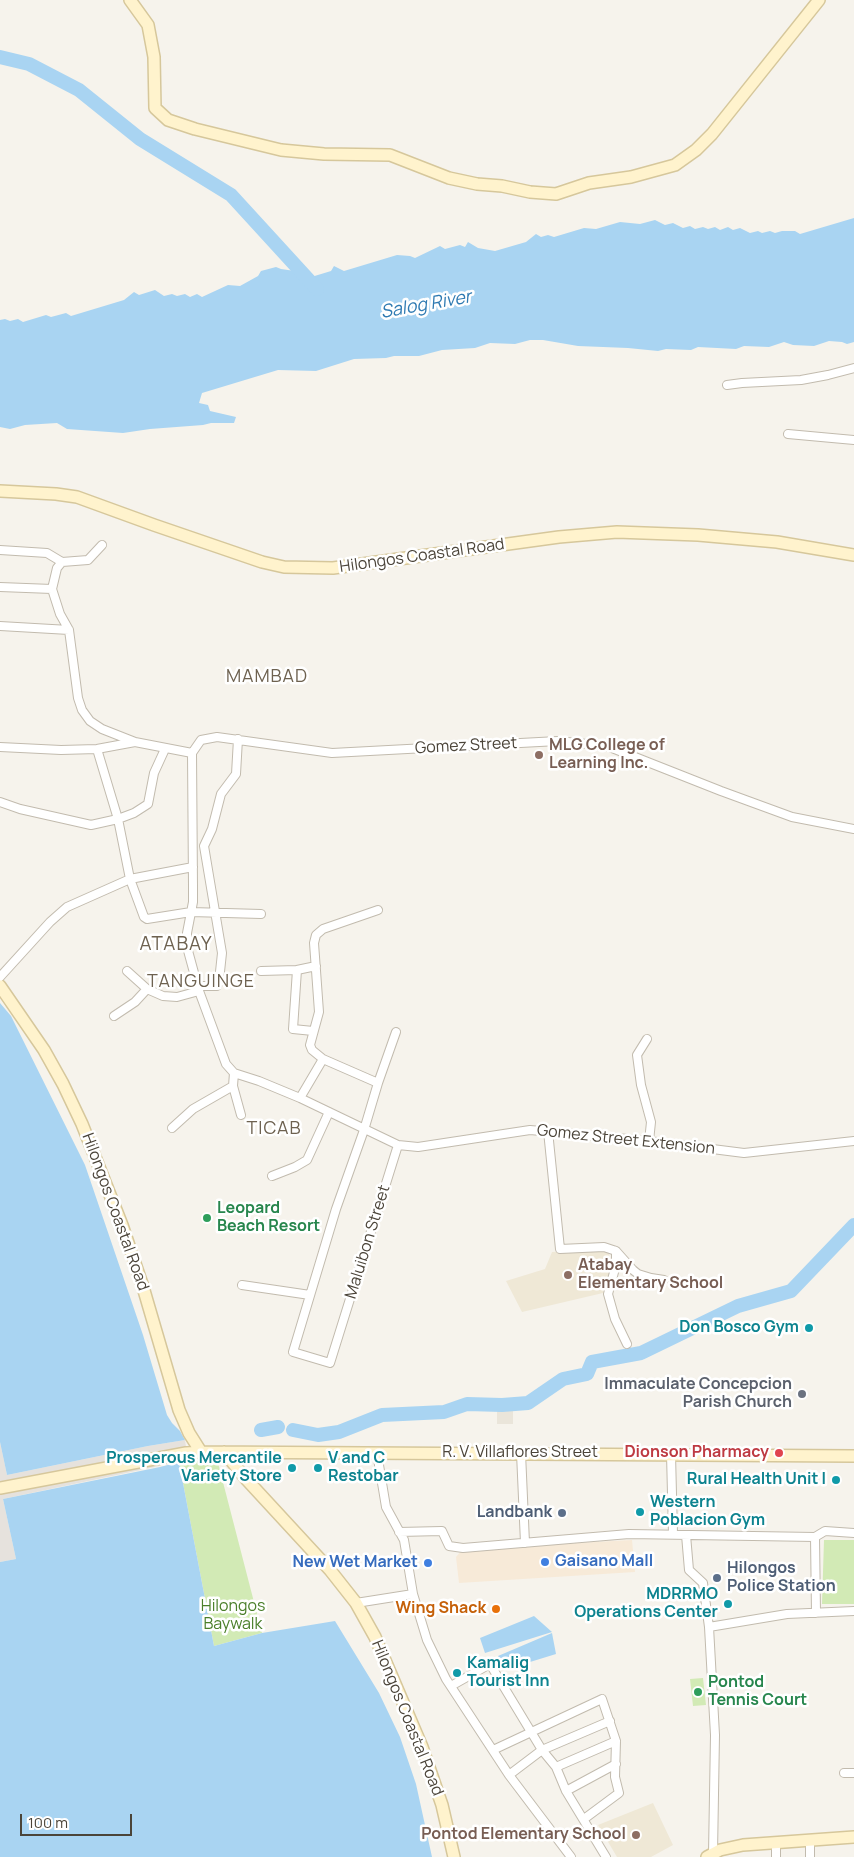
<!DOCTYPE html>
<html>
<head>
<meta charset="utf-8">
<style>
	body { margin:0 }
	#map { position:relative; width:854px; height:1857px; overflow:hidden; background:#f6f3ec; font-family:Manrope,sans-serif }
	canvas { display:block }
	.scale { position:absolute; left:20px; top:1814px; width:112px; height:22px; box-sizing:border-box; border:2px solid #4b4439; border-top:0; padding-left:6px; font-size:15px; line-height:18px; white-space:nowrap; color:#4b4439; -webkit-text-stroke:4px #fff; paint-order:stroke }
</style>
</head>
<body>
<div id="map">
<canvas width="854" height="1857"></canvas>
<div class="scale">100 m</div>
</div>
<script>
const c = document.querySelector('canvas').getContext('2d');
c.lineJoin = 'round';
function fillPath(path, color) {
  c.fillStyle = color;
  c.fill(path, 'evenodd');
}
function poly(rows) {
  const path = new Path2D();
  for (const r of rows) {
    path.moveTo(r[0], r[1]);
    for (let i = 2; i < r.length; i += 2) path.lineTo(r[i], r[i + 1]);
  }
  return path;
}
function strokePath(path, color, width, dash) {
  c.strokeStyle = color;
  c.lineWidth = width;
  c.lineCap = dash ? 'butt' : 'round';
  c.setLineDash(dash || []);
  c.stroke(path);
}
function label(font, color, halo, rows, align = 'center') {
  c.font = font + ' Manrope,sans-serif';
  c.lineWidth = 5;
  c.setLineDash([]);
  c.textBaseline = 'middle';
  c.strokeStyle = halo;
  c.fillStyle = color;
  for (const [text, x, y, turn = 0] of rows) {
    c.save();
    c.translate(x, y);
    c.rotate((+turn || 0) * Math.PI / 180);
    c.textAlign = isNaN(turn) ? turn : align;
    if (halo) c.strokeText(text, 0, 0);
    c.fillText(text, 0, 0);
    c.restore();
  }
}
fillPath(poly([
	[497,1408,513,1408,513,1424,497,1424]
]), '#eae5da');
fillPath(poly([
	[632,1540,635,1572,459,1583,456,1557,463,1549]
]), '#f7ead8');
fillPath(poly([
	[185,1440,188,1460,3,1499,16,1559,0,1562,0,1442,7,1475,148,1446]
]), '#e6e2dd');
fillPath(poly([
	[594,1250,608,1252,613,1266,603,1293,522,1312,506,1281,545,1269,552,1252],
	[653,1803,673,1845,651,1857,617,1857,598,1825]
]), '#efe8d6');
fillPath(poly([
	[217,1459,262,1633,214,1646,179,1462],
	[824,1540,854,1540,854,1604,822,1604],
	[703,1678,706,1705,693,1706,690,1679]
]), '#d2eab5');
fillPath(poly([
	[854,218,854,342,847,344,842,342,829,341,814,346,793,345,784,342,769,347,744,346,736,349,698,347,691,350,666,349,658,351,628,348,578,346,543,340,530,340,515,344,490,343,475,348,442,350,419,356,394,356,386,358,354,359,316,371,278,370,202,393,199,403,208,405,210,411,236,417,234,423,211,423,203,425,150,429,123,433,67,429,57,423,25,425,10,429,0,427,0,320,5,319,10,321,18,319,23,322,46,315,51,317,66,313,71,316,124,300,134,292,139,295,155,290,164,296,172,294,177,296,185,294,190,297,197,294,202,297,228,285,240,286,258,276,261,271,276,267,281,269,295,271,308,278,331,271,334,266,344,271,397,255,410,256,415,258,440,246,445,249,460,245,465,247,468,242,478,248,495,251,526,242,536,234,541,237,548,235,554,237,584,228,596,229,620,222,640,224,655,220,665,225,673,223,683,228,690,226,695,229,703,227,708,229,715,227,720,230,728,227,733,230,740,228,750,233,758,231,762,233,770,231,775,233,782,231,795,231,800,234],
	[0,1003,11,1016,85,1165,143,1335,167,1415,172,1423,180,1431,185,1440,148,1446,7,1475,0,1442],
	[179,1462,214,1646,262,1633,335,1621,379,1693,400,1737,416,1784,432,1857,0,1857,0,1562,16,1559,3,1499,160,1467],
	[534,1616,552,1632,485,1653,480,1638],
	[552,1633,556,1654,504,1670,498,1656]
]), '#a9d4f2');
strokePath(poly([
	[0,57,29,64,79,90,140,139,231,195,317,289],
	[261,1430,278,1427],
	[293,1430,318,1435,339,1432,382,1415,444,1412,467,1404,502,1405,528,1403,563,1379,587,1374,592,1362,641,1353,738,1306,791,1291,854,1225]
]), '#a9d4f2', 14);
const street = poly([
	[727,385,742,383,801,380,828,375,854,368],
	[788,434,854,440],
	[102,545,88,560,62,562,57,568,52,589,60,614,69,630,78,698,82,710,90,721,102,729,135,742],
	[0,550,47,553,62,562],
	[0,587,52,589],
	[0,626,69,630],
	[0,747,61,750,97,749,135,742,192,753],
	[97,749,118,819,130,879,193,867],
	[192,753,193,887,193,902,187,933,187,947,199,991,226,1064,234,1073,259,1081,300,1098,398,1145,418,1147,530,1130,649,1141,744,1153,854,1141],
	[192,753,201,740,217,737,332,753,558,741,607,746,721,791,792,817,854,829],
	[0,802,20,809,91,825,118,819,134,813,148,804,154,773,165,749],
	[127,971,147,989,163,996,177,997,199,991],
	[261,971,297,970],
	[0,977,50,922,67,907,130,879,144,917,147,919,191,912,261,914],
	[198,986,217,986,219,981,222,953,204,846,212,829,221,794,236,774,238,739],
	[114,1016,135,1002,147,989],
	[313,1031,293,1029,297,970,316,966],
	[396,1032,378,1083,364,1130,336,1209,293,1352,330,1363,398,1145],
	[647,1039,637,1055,641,1085,651,1122,649,1141],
	[378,1083,323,1059,312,1050,310,1045,319,1012,314,943,316,935,323,929,378,910],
	[233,1086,241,1115],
	[300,1098,323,1059],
	[172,1128,193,1109,233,1086,234,1073],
	[548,1131,560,1249,604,1247,616,1251,616,1265,608,1294,615,1319,627,1344],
	[272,1176,295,1167,307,1160,329,1112],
	[616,1251,633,1270,638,1274,651,1278,664,1280],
	[242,1285,310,1295],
	[377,1453,386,1507,404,1540,413,1594,427,1640,446,1679,509,1775,571,1857],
	[521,1453,525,1543],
	[671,1454,673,1534],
	[399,1532,442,1531,449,1546,463,1548,629,1534,815,1537,825,1531,854,1533],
	[686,1535,689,1570,703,1583,709,1627,715,1735,713,1854],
	[815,1537,816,1613],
	[356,1603,413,1594],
	[709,1627,787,1614,854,1611],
	[451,1686,490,1664,542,1750,556,1767,566,1791,606,1857],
	[493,1750,602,1699,616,1741,615,1777,619,1793,584,1819],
	[556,1767,616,1741],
	[844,1773,854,1773],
	[509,1775,542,1750,610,1721],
	[566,1791,616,1764],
	[810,1840,810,1857],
	[776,1843,776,1857]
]);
const secondary = poly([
	[130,0,148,25,154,57,155,108,168,120,195,129,281,150,324,154,390,155,449,178,477,184,502,186,530,192,556,194,589,183,631,177,675,165,696,150,712,134,819,0],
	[0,491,56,494,77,497,154,525,262,562,284,567,333,568,559,537,617,532,698,535,777,542,854,555],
	[0,986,44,1050,63,1084,82,1124,122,1225,143,1287,179,1410,189,1433,201,1452],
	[224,1452,247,1480,330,1570,356,1603,375,1637,422,1747,442,1805,454,1857],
	[0,1488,186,1453,201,1452,854,1456],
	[707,1857,720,1850,743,1845,854,1837]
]);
strokePath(street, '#c2bbae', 10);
strokePath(secondary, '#d6c79b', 14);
strokePath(street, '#fff', 8);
strokePath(secondary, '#fff3cd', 11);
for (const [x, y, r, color] of [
	[539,755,5,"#8d6e63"],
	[207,1218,5,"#2e9e5b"],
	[568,1275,5,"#8d6e63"],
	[809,1328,5,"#0f9aa8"],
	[802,1394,5,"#6b7280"],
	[779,1453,5,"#e0444e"],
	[292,1468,5,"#0f9aa8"],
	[318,1468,5,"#0f9aa8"],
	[836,1480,5,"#0f9aa8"],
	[640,1512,5,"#0f9aa8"],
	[562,1513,5,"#5c6f8a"],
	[545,1562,5,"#3f7fe0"],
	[428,1563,5,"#3f7fe0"],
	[717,1578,5,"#5c6f8a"],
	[728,1604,5,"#0f9aa8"],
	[496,1609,5,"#e8710a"],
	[457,1673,5,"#0f9aa8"],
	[698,1692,5,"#2e9e5b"],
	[636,1835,5,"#8d6e63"]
]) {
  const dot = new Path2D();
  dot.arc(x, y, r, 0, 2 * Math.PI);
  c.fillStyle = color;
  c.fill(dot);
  strokePath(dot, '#fff', 2);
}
label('16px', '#4b4439', '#fff', [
	["Hilongos Coastal Road",422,556,-8],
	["Gomez Street",466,746,-3],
	["Gomez Street Extension",626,1140,6],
	["Hilongos Coastal Road",115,1212,70],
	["Maluibon Street",368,1242,-73],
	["R. V. Villaflores Street",520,1453],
	["Hilongos Coastal Road",407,1718,68]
]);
label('bold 16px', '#785e54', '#fff', [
	["MLG College of",549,746],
	["Learning Inc.",549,764],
	["Atabay",578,1266],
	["Elementary School",578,1284],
	["Pontod Elementary School",626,1835,"right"]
], 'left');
label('bold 16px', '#27864d', '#fff', [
	["Leopard",217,1209],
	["Beach Resort",217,1227],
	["Pontod",708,1683],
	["Tennis Court",708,1701]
], 'left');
label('bold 16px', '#0d838f', '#fff', [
	["Don Bosco Gym",799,1328],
	["Prosperous Mercantile",282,1459],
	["Variety Store",282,1477],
	["V and C",328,1459,"left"],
	["Restobar",328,1477,"left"],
	["Rural Health Unit I",826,1480],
	["Western",650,1503,"left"],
	["Poblacion Gym",650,1521,"left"],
	["MDRRMO",718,1595],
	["Operations Center",718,1613],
	["Kamalig",467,1664,"left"],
	["Tourist Inn",467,1682,"left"]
], 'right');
label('bold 16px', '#5b616d', '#fff', [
	["Immaculate Concepcion",792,1385],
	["Parish Church",792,1403]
], 'right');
label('bold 16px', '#be3a42', '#fff', [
	["Dionson Pharmacy",769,1453]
], 'right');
label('bold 16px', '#4e5e75', '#fff', [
	["Landbank",552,1513],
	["Hilongos",727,1569,"left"],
	["Police Station",727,1587,"left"]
], 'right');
label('bold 16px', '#366cbe', '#fff', [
	["Gaisano Mall",555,1562],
	["New Wet Market",418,1563,"right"]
], 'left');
label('16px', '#4a7f2a', '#fff', [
	["Hilongos",233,1607],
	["Baywalk",233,1625]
]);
label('bold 16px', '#c56008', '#fff', [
	["Wing Shack",486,1609]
], 'right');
label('italic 18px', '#2e7ab2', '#fff', [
	["Salog River",426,305,-10]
]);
c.letterSpacing = '1px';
label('18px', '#6e6250', '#fff', [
	["MAMBAD",267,677],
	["TANGUINGE",201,982],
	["TICAB",274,1129]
]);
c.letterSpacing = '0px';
c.letterSpacing = '1px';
label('19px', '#6e6250', '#fff', [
	["ATABAY",176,945]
]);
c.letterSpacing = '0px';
</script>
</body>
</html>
